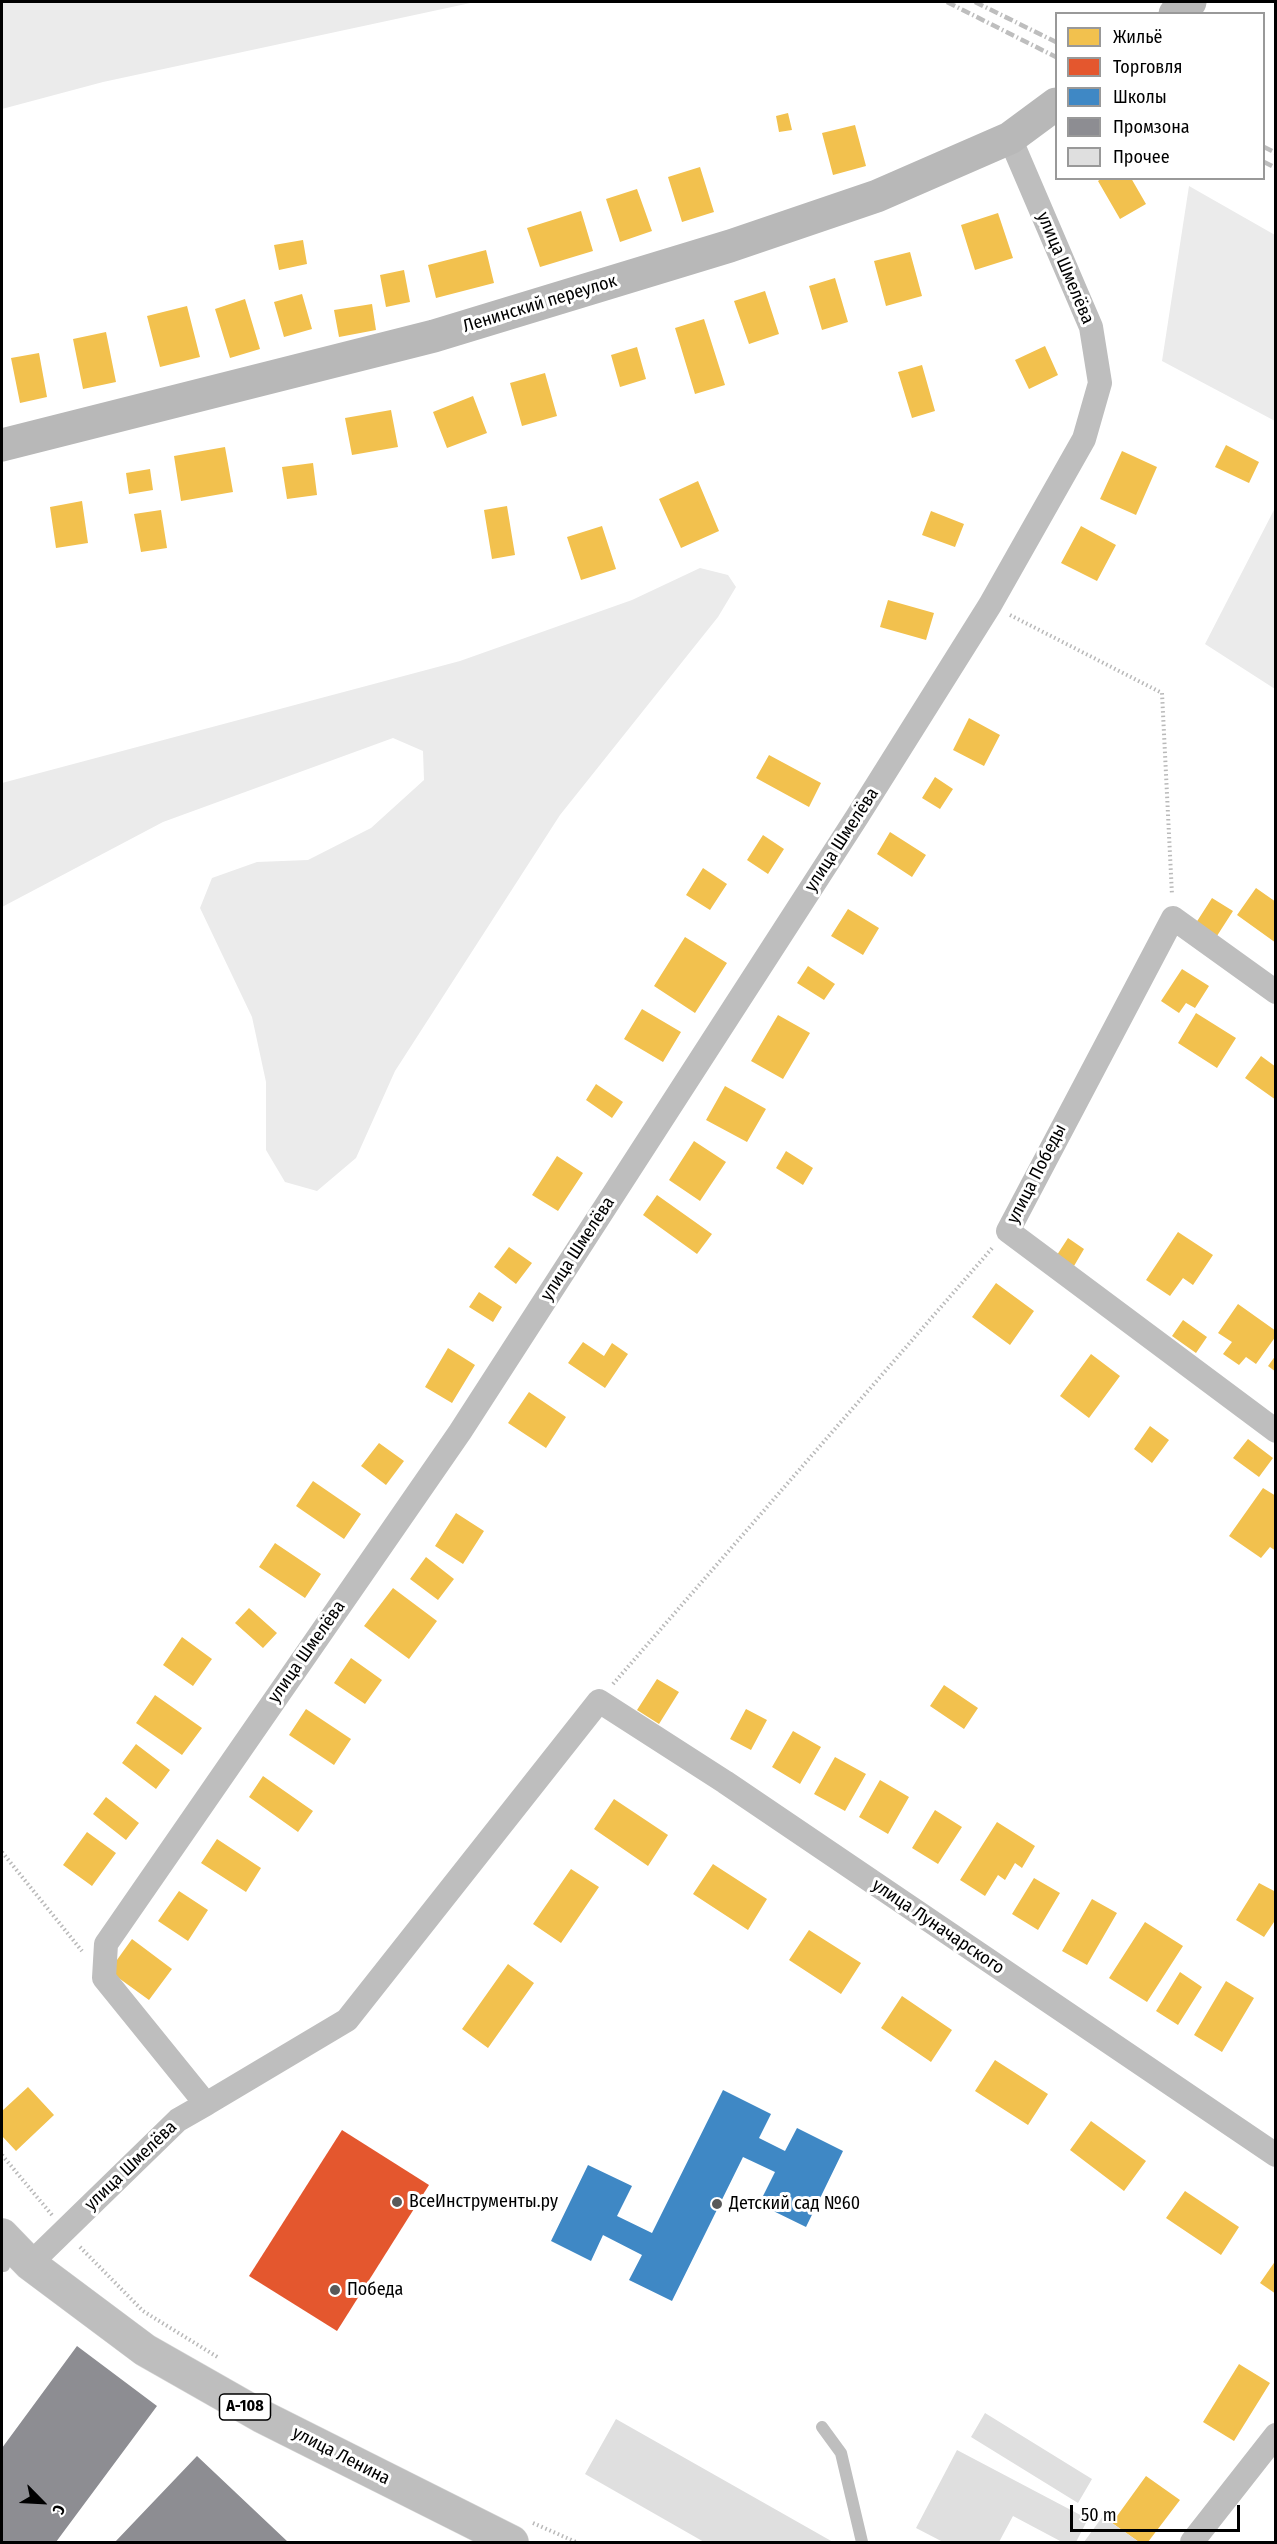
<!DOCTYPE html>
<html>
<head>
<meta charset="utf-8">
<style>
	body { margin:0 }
	#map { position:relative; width:1277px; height:2544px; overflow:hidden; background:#fff; font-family:"Fira Sans Condensed",sans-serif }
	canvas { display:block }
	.frame { position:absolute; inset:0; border:3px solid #000; pointer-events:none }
	.legend { position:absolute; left:1055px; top:12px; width:210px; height:168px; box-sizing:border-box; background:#fff; border:2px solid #999; margin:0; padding:8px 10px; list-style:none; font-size:18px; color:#000 }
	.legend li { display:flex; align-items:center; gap:12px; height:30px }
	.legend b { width:30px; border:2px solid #999 }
	.north { position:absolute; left:12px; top:2472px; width:60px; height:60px; -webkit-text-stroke:4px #fff; paint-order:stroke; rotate:114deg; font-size:16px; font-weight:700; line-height:24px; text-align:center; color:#000 }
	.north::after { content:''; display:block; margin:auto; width:21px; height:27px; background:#000; clip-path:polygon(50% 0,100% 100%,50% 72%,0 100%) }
	.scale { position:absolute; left:1070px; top:2505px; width:170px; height:27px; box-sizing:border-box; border:3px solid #000; border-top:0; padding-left:8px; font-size:18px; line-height:21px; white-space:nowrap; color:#000; -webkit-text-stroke:4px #fff; paint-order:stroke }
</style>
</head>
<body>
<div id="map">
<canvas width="1277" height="2544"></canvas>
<div class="frame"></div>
<ul class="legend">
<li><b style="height:16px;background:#f2c14e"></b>Жильё</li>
<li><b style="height:16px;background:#e4572e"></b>Торговля</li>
<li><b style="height:16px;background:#3f88c5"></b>Школы</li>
<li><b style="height:16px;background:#8d8d92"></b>Промзона</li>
<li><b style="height:16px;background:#dfdfdf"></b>Прочее</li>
</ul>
<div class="north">С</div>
<div class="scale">50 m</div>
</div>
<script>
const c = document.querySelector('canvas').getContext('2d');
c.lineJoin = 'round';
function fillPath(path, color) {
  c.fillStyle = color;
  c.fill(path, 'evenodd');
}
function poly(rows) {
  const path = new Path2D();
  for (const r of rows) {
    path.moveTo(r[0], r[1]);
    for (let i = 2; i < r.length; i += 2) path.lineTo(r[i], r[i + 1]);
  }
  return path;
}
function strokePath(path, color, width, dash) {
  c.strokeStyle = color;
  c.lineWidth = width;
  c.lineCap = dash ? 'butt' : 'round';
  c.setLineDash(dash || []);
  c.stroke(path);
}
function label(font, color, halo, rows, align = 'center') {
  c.font = font + ' "Fira Sans Condensed",sans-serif';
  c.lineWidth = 6;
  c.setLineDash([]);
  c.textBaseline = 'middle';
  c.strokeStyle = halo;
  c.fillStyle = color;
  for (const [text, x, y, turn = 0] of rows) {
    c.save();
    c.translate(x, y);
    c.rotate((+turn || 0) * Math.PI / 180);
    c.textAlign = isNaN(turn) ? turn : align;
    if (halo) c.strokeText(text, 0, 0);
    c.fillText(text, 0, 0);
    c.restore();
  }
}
fillPath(poly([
	[2,2,475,2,103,82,2,109],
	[1189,186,1275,235,1275,421,1162,361],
	[1275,508,1275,689,1205,644],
	[700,568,728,575,736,587,718,617,560,815,395,1071,356,1158,317,1191,285,1182,266,1150,266,1082,252,1017,200,908,212,878,257,862,308,860,371,828,424,780,423,751,393,738,163,822,2,907,2,783,460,661,632,600]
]), '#ebebeb');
fillPath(poly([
	[788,113,792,130,779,132,776,116],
	[855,125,866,166,833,175,822,133],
	[700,167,714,212,682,222,668,177],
	[1102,178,1131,178,1146,204,1120,219,1098,181],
	[637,189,652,231,620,242,606,199],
	[581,211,593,251,540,267,527,228],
	[998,213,1013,258,975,270,961,225],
	[303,240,307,264,279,270,274,245],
	[486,250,494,283,436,298,428,265],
	[910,252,922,296,886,306,874,261],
	[404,270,410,302,386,307,380,275],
	[835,278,848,322,822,330,809,286],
	[765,291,779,334,749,344,734,301],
	[302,294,312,329,284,337,274,302],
	[245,299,260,349,230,358,215,309],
	[372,304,376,330,339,337,334,310],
	[187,306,200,357,160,367,147,316],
	[704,319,725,385,695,394,675,328],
	[106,332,116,382,83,389,73,339],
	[1045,346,1058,375,1029,389,1015,360],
	[637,347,646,379,620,387,611,355],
	[39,353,47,397,20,403,11,358],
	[922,365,935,411,912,418,898,372],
	[545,373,557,416,522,426,510,383],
	[473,396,487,433,447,448,433,412],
	[391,410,398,447,352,455,345,418],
	[1226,445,1259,462,1249,483,1215,467],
	[225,447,233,492,181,501,174,456],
	[1122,451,1157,467,1136,515,1100,499],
	[313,463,317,495,287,499,282,467],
	[150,469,153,490,129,494,126,473],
	[698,481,719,531,681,548,659,499],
	[82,501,88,543,56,548,50,507],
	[507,506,515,555,492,559,484,510],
	[161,510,167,548,141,552,134,514],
	[931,511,964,524,955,547,922,535],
	[602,526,616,569,581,580,567,537],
	[1081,526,1116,545,1097,581,1061,563],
	[888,600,934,613,926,640,880,627],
	[969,718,1000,735,984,766,953,750],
	[769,755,821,783,809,807,756,778],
	[935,777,953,789,940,809,922,798],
	[890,832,926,855,912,877,877,854],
	[763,835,784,849,768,874,747,860],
	[703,868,727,884,710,910,686,895],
	[1256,888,1276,902,1276,943,1237,915],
	[1212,898,1233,911,1215,939,1194,926],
	[848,909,879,928,863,955,831,936],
	[685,937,727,963,695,1013,654,986],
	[808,966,835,984,824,1000,797,983],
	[1182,969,1209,986,1195,1008,1186,1003,1179,1013,1161,1001],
	[642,1009,681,1032,663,1062,624,1039],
	[1196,1013,1236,1038,1217,1068,1178,1043],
	[778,1015,810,1033,783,1079,751,1061],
	[1261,1056,1276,1067,1276,1100,1245,1078],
	[596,1084,623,1102,612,1118,586,1100],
	[725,1086,766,1109,747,1142,706,1120],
	[694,1141,726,1162,700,1201,669,1180],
	[786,1151,813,1168,803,1185,776,1168],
	[557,1156,583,1173,558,1211,532,1195],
	[657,1195,712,1234,697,1254,643,1215],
	[1178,1232,1213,1255,1193,1285,1183,1278,1170,1296,1146,1280],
	[1068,1238,1084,1249,1074,1266,1057,1255],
	[509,1247,532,1263,516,1284,494,1267],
	[996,1283,1034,1311,1010,1345,972,1317],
	[479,1292,502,1307,493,1322,469,1307],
	[1238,1304,1276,1331,1276,1336,1256,1364,1246,1357,1239,1365,1223,1354,1232,1342,1218,1333],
	[1183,1320,1207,1337,1196,1353,1172,1336],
	[583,1342,604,1356,612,1343,628,1354,605,1388,568,1363],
	[448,1348,475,1365,452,1403,425,1387],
	[1091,1354,1120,1376,1089,1418,1060,1396],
	[1276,1355,1276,1372,1268,1366],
	[529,1392,566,1417,546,1448,508,1423],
	[1150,1426,1169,1440,1152,1463,1134,1449],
	[1248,1439,1273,1458,1259,1477,1233,1458],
	[379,1443,404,1461,386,1485,361,1466],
	[313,1481,361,1514,344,1539,296,1506],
	[1263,1488,1276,1496,1276,1551,1270,1547,1261,1558,1229,1536],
	[456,1513,484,1531,463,1564,435,1546],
	[275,1543,321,1574,305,1598,259,1567],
	[426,1557,454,1579,438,1600,410,1579],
	[393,1588,437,1621,409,1659,364,1626],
	[249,1608,277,1633,263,1648,235,1623],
	[182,1637,212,1659,193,1686,163,1665],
	[351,1658,382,1680,365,1704,334,1683],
	[657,1679,679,1692,659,1724,637,1710],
	[944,1685,978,1708,964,1729,930,1706],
	[155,1695,202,1728,182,1755,136,1723],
	[306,1709,351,1739,334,1765,289,1735],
	[746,1709,767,1720,751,1750,730,1739],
	[793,1731,821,1747,800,1784,772,1767],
	[136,1744,170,1770,156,1789,122,1763],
	[835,1757,866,1774,845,1811,814,1794],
	[263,1776,313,1811,298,1832,249,1797],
	[880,1780,909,1797,888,1834,859,1817],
	[106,1797,139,1823,126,1840,93,1814],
	[614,1799,668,1835,648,1866,594,1829],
	[935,1810,962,1827,938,1864,912,1848],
	[997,1822,1035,1846,1022,1868,1015,1863,1005,1880,998,1875,985,1896,960,1880],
	[87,1832,116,1853,92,1886,63,1865],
	[217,1839,261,1868,246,1892,201,1863],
	[713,1864,767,1899,748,1930,693,1894],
	[571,1869,599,1887,561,1943,533,1924],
	[1034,1878,1060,1893,1038,1930,1012,1914],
	[1259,1883,1276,1892,1276,1919,1264,1937,1236,1920],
	[179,1891,208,1910,188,1941,158,1921],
	[1092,1899,1117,1913,1087,1965,1062,1951],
	[1145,1922,1183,1946,1147,2002,1109,1978],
	[809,1930,861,1963,841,1994,789,1960],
	[132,1939,172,1969,149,2000,109,1971],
	[508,1964,534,1983,488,2048,462,2029],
	[1180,1972,1202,1987,1178,2025,1156,2011],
	[1226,1981,1254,1998,1222,2052,1194,2035],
	[902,1996,952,2030,931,2062,881,2028],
	[995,2060,1048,2094,1028,2125,975,2091],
	[28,2087,54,2115,16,2151,2,2136,2,2111],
	[1091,2121,1146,2161,1124,2191,1070,2150],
	[1185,2191,1239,2227,1221,2255,1166,2218],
	[1276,2260,1276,2294,1260,2283],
	[1239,2364,1270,2383,1234,2441,1203,2422],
	[1146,2476,1180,2500,1148,2542,1139,2542,1112,2523]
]), '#f2c14e');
fillPath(poly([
	[342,2130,429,2185,337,2331,249,2276]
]), '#e4572e');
fillPath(poly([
	[723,2090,771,2114,759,2138,785,2151,797,2128,843,2151,806,2227,759,2204,775,2172,743,2157,672,2301,629,2280,642,2255,603,2235,591,2261,551,2241,588,2165,632,2186,617,2216,652,2233]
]), '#3f88c5');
fillPath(poly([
	[77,2346,157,2406,56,2542,2,2542,2,2448],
	[197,2456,288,2542,115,2542]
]), '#8d8d92');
fillPath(poly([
	[985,2413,1092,2479,1078,2503,971,2437],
	[616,2419,833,2542,704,2542,585,2474],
	[957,2450,1088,2519,1076,2542,1062,2542,1013,2516,999,2542,943,2542,916,2528],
	[1103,2516,1112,2523,1139,2542,1084,2542]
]), '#dfdfdf');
const trunk = poly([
	[2,2235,30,2264,145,2350,261,2416,512,2542]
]);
strokePath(trunk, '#dbdbdb', 34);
strokePath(poly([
	[1010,615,1162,693,1172,895],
	[613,1684,994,1246],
	[2,1852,82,1951],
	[2,2155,52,2215],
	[80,2247,143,2311,219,2358],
	[533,2523,576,2542]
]), '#b9b9b9', 4, [1.5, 3]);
strokePath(poly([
	[2,2266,4,2266],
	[822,2427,841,2453,862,2542]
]), '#bebebe', 12);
strokePath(poly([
	[1276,992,1173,918,1008,1231,1276,1431],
	[206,2104,347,2020,599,1701,725,1782,1276,2155],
	[30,2264,178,2120,206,2104,104,1978,106,1944,460,1432,857,817,990,605,1084,439,1100,383,1091,327,1010,138],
	[1192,2542,1276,2435]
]), '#bebebe', 24);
strokePath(poly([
	[1175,14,1190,2],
	[2,445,434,336,730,246,877,196,1010,138,1056,104]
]), '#b8b8b8', 33);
strokePath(trunk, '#bebebe', 33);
strokePath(poly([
	[947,2,1056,57],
	[975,2,1056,42],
	[1264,147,1276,153],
	[1264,162,1276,168]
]), '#bebebe', 4.5, [9, 3, 1.5, 3]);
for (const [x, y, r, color] of [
	[397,2202,6,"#595959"],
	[717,2204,6,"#595959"],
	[335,2290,6,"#595959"]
]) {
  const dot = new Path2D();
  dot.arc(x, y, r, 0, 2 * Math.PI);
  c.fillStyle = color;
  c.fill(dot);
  strokePath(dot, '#fff', 2);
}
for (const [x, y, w] of [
	[245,2407,51]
]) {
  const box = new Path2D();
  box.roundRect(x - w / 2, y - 13, w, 26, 4.5);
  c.fillStyle = '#fff';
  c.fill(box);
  strokePath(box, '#000', 1.5);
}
label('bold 16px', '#000', null, [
	["А-108",245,2407]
]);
label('18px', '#000', '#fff', [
	["улица Шмелёва",1065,268,67],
	["Ленинский переулок",540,304,-17],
	["улица Шмелёва",842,840,-57],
	["улица Победы",1037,1174,-63],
	["улица Шмелёва",578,1249,-57],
	["улица Шмелёва",307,1652,-55],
	["улица Луначарского",938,1927,34],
	["улица Шмелёва",131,2166,-44],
	["улица Ленина",341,2456,27]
]);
label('18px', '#000', '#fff', [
	["ВсеИнструменты.ру",409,2202],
	["Детский сад №60",729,2204],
	["Победа",347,2290]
], 'left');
</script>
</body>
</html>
